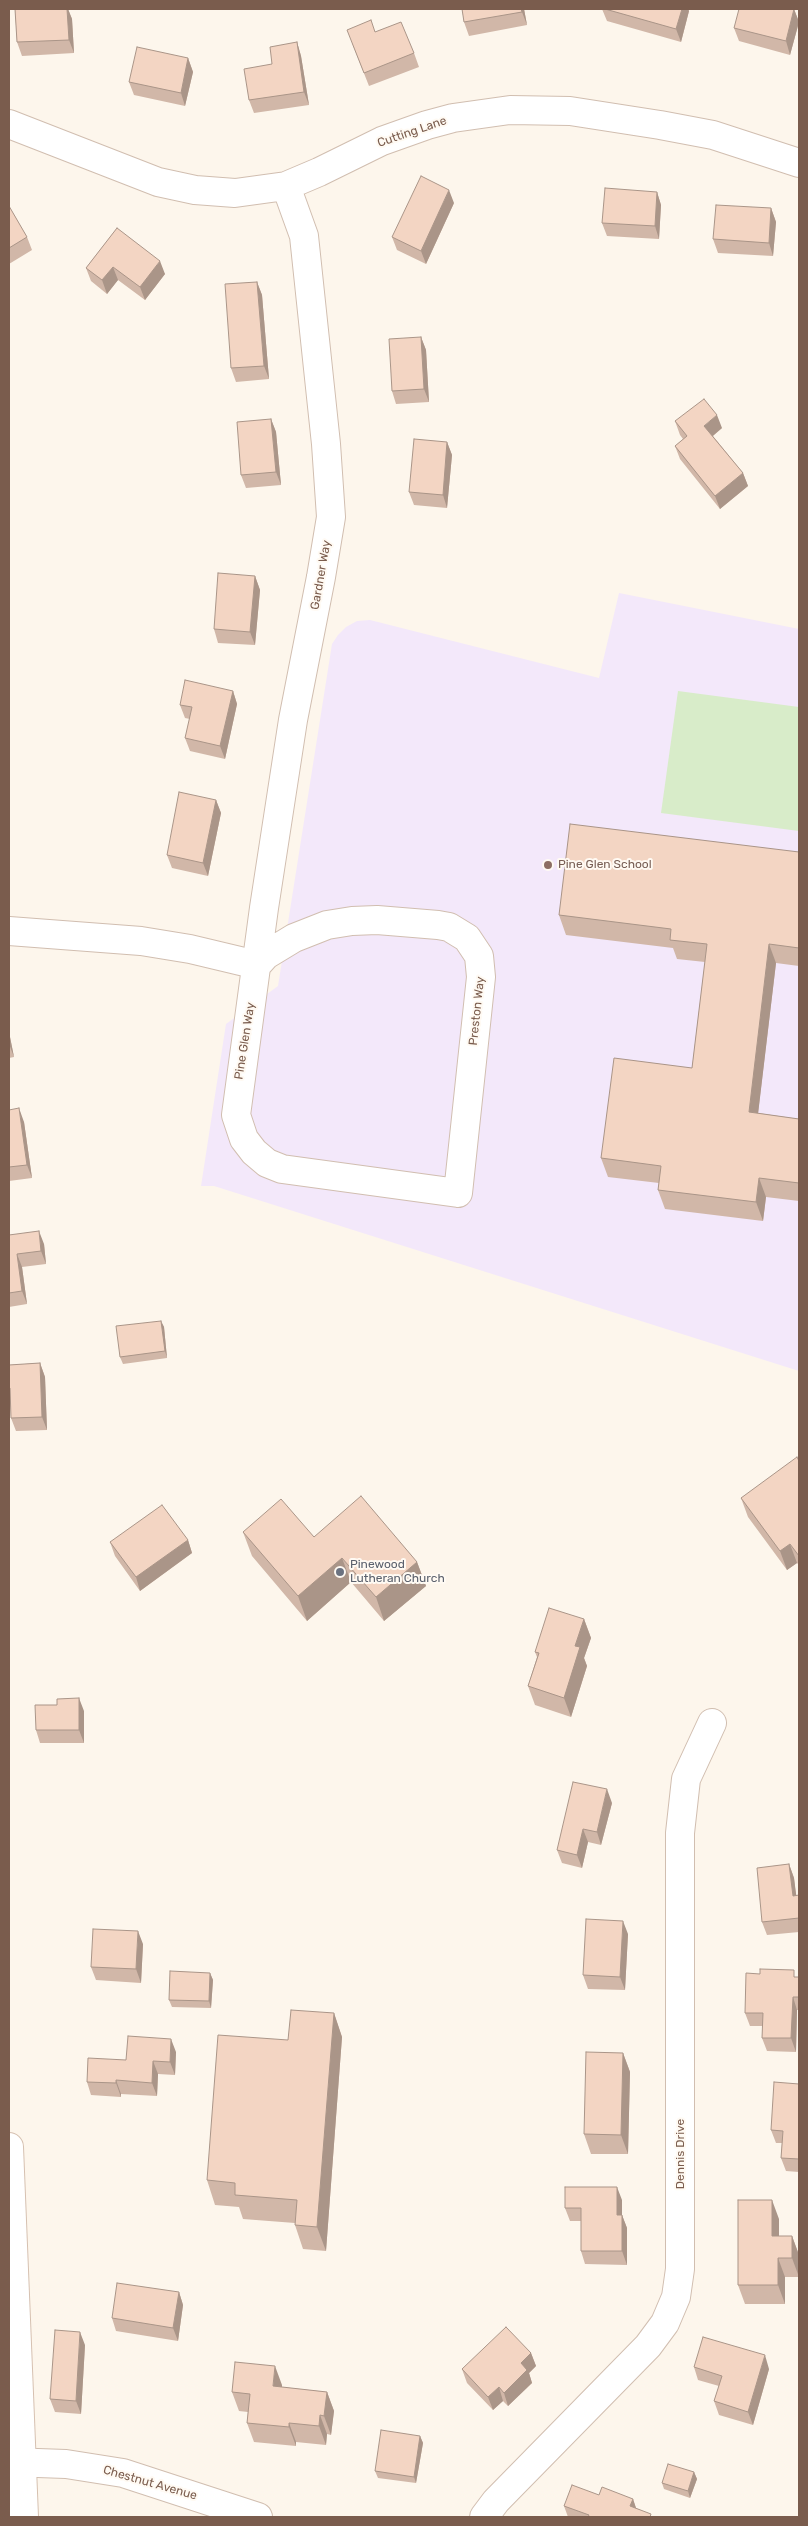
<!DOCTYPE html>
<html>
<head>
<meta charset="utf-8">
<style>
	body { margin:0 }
	#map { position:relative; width:808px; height:2526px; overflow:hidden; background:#fdf6ec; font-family:Rubik,sans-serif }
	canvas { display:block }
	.frame { position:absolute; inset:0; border:10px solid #7a5c4d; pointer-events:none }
</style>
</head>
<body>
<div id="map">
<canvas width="808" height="2526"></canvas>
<div class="frame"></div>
</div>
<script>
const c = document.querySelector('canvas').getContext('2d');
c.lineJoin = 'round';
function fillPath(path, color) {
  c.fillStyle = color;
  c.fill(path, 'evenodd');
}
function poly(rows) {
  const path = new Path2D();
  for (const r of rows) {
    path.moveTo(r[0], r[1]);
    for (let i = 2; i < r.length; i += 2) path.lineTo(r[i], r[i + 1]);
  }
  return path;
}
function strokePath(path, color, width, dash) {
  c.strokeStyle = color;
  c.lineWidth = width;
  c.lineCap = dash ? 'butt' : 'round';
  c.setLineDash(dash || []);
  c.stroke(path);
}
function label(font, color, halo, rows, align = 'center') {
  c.font = font + ' Rubik,sans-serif';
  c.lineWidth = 4;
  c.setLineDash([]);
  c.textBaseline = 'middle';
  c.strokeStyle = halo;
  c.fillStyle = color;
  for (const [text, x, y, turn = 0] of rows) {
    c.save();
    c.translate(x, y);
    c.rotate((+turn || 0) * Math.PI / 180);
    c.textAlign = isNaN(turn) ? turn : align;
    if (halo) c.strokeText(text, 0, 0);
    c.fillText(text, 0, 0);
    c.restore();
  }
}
fillPath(poly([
	[619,593,799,629,799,1371,214,1186,201,1186,226,1024,278,986,332,644,338,635,346,627,357,621,370,620,599,678]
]), '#f3e8fa');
fillPath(poly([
	[678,691,799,707,799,831,661,813]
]), '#d8ecc9');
const minor = poly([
	[9,124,158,182,195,190,235,193,286,186,319,172,382,141,427,125,453,118,510,110,570,111,660,125,713,135,799,163],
	[9,931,141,941,190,949,257,965],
	[257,965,266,955,294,938,327,925,352,921,377,920,438,925,449,927,467,938,479,956,481,977,458,1193,282,1169,267,1163,254,1152,244,1139,236,1115,264,908,293,720,321,577,331,517,326,444,304,236,286,186],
	[9,2462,66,2464,123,2473,258,2517],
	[484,2517,496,2501,648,2346,665,2323,676,2297,680,2269,680,1833,686,1779,712,1723]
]);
const secondary = poly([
	[9,2147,24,2517]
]);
strokePath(minor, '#d1beb0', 30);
strokePath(secondary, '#d6c0b0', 30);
strokePath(minor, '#fff', 28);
strokePath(secondary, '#fff', 28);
fillPath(poly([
	[15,9,68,9,72,19,74,53,22,56,17,42],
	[462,9,524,9,527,25,469,36,464,22],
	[602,9,688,9,689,11,681,42,607,21],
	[794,9,799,22,790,55,739,41,734,28],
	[375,32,414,53,419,67,369,86,352,43],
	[297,42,301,56,309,105,254,113,249,100,272,64],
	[188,58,193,72,185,106,134,95,129,82],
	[657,192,661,205,659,239,607,236,602,223],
	[454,203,426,264,397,250,392,237],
	[9,206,27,237,32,250,9,264],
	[771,208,776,222,773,256,718,253,713,239],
	[117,228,165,274,145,300,118,280,107,294,91,281,86,268],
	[257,282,262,295,269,379,236,382,231,368],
	[421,337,426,350,429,402,396,404,392,391],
	[271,419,276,432,281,485,246,488,241,475],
	[675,421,722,428,713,436,743,473,748,486,720,509,680,459,675,446,683,439,680,435],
	[447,442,452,455,447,508,414,505,409,492],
	[255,576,260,590,255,645,218,643,214,629],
	[233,691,237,704,225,759,190,751,185,738,190,719,185,718,180,705],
	[216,800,221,813,208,876,172,868,167,855],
	[799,852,799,966,776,963,758,1113,799,1119,799,1201,766,1197,763,1221,665,1209,658,1190,659,1183,608,1177,601,1158,692,1068,705,962,677,959,673,948,566,935,559,915],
	[9,1032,14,1057,9,1058],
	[9,1110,24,1122,32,1178,9,1181],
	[9,1235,44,1244,46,1264,22,1267,27,1304,9,1307],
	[161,1321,164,1327,167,1358,123,1364,120,1357],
	[40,1363,45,1377,47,1430,16,1431,11,1418,10,1402,9,1401,9,1365],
	[799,1461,799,1565,797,1563,787,1570,748,1517,741,1498],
	[243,1532,314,1537,417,1562,426,1586,384,1621,351,1582,307,1621,252,1556],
	[188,1540,192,1553,140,1591,115,1556,110,1542],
	[584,1619,591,1638,584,1658,587,1666,571,1717,535,1705,528,1686,537,1657,535,1652],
	[84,1711,84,1743,40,1743,36,1730],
	[612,1803,601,1845,588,1842,582,1868,562,1863,557,1850],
	[789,1864,794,1878,796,1896,799,1895,799,1932,767,1935,762,1922],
	[628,1934,625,1990,588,1989,583,1975],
	[143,1944,141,1983,96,1980,91,1967],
	[210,1973,213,1980,211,2008,172,2007,169,2000],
	[797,1977,799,1977,799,2010,797,2010,796,2052,767,2051,762,2038,763,2026,750,2026,745,2013],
	[334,2013,342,2037,326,2251,303,2249,295,2225,295,2223,243,2219,239,2207,215,2205,207,2180,288,2040],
	[176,2052,175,2075,158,2074,157,2096,121,2094,121,2097,91,2095,87,2082,126,2060],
	[623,2053,630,2072,628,2154,591,2154,584,2134],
	[799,2084,799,2172,786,2171,781,2158,782,2143,776,2143,771,2130],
	[622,2200,622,2215,627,2228,627,2265,585,2264,581,2251,581,2221,570,2221,565,2208],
	[779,2219,779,2236,792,2236,799,2255,799,2277,785,2277,785,2304,745,2304,738,2285],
	[179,2292,183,2305,178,2341,116,2331,112,2318],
	[85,2345,81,2414,55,2412,50,2399],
	[531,2353,536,2366,529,2373,532,2383,508,2406,503,2401,493,2410,467,2383,462,2369],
	[694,2367,769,2369,753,2425,719,2415,714,2401,719,2386,698,2380],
	[282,2385,282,2387,327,2392,334,2411,331,2435,327,2434,326,2445,296,2442,296,2446,254,2442,247,2423,248,2412,239,2411,232,2392],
	[420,2436,423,2443,416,2483,378,2478,375,2471],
	[694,2472,697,2479,690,2498,664,2489,662,2483],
	[599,2495,633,2499,636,2508,653,2517,568,2517,564,2506]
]), '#d1b7a8');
fillPath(poly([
	[67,9,68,9,72,19,74,53,69,40],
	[521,9,524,9,527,25,522,12],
	[682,9,688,9,689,11,681,42,676,29],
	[794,9,799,22,790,55,786,41],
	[297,42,301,56,309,105,304,92],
	[188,58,193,72,185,106,181,93],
	[449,190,454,203,426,264,421,251],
	[657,192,661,205,659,239,655,226],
	[771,208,776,222,773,256,769,243],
	[160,261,165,274,145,300,140,287],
	[113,267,118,280,107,294,102,280],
	[257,282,262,295,269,379,264,366],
	[421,337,426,350,429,402,424,389],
	[717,415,722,428,709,439,704,426],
	[271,419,276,432,281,485,276,472],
	[447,442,452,455,447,508,443,495],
	[743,473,748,486,720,509,715,496],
	[255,576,260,590,255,645,250,632],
	[233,691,237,704,225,759,220,746],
	[216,800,221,813,208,876,203,863],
	[769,944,776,963,756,1131,749,1112],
	[9,1032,14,1057,9,1044],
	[19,1108,24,1122,32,1178,27,1165],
	[759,1178,766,1197,763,1221,756,1202],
	[39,1231,44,1244,46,1264,41,1251],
	[17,1254,22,1267,27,1304,22,1291],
	[161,1321,164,1327,167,1358,165,1351],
	[40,1363,45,1377,47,1430,42,1417],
	[188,1540,192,1553,140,1591,136,1577],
	[790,1544,797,1563,787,1570,780,1551],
	[342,1558,351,1582,307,1621,298,1596],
	[417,1562,426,1586,384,1621,376,1597],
	[584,1619,591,1638,584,1658,587,1666,571,1717,564,1698,575,1646],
	[79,1698,84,1711,84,1743,79,1730],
	[607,1789,612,1803,601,1845,597,1832],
	[583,1829,588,1842,582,1868,577,1855],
	[789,1864,794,1878,798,1909,793,1896],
	[623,1921,628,1934,625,1990,620,1977],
	[138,1931,143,1944,141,1983,136,1969],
	[210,1973,213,1980,211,2008,209,2001],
	[793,1997,797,2010,796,2052,791,2038],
	[334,2013,342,2037,326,2251,317,2227],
	[171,2039,176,2052,175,2075,170,2062],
	[623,2053,630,2072,628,2154,621,2135],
	[153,2061,158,2074,157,2096,152,2083],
	[116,2080,121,2094,121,2097,116,2083],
	[617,2187,622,2200,622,2224,622,2215,627,2228,627,2265,622,2251,617,2215],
	[772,2200,779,2219,779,2255,772,2236],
	[792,2236,799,2255,799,2277,792,2258],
	[778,2258,785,2277,785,2304,778,2285],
	[179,2292,183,2305,178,2341,173,2328],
	[80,2332,85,2345,81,2414,76,2401],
	[531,2353,536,2366,529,2373,532,2383,508,2406,504,2393,521,2363],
	[765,2355,769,2369,753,2425,748,2412],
	[275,2366,282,2385,280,2405,273,2386],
	[499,2387,503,2401,493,2410,488,2397],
	[327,2392,334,2411,331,2435,324,2416],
	[320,2415,327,2434,326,2445,319,2426],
	[289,2423,296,2442,296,2446,289,2427],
	[420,2436,423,2443,416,2483,414,2477],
	[694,2472,697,2479,690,2498,688,2491],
	[633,2499,639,2517,630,2506]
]), '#aa9588');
const building = poly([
	[15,9,67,9,69,40,17,42,15,9],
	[462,9,521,9,522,12,464,22,462,9],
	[605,9,682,9,676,29,605,9],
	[739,9,794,9,786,41,734,28,739,9],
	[371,20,375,32,401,22,414,53,364,73,347,30,371,20],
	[297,42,304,92,249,100,244,69,272,64,270,47,297,42],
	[137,47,188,58,181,93,129,82,137,47],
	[421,176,449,190,421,251,392,237,421,176],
	[605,188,657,192,655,226,602,223,605,188],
	[716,205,771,208,769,243,713,239,716,205],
	[9,206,27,237,9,248,9,206],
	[117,228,160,261,140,287,113,267,102,280,86,268,117,228],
	[257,282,264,366,231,368,225,284,257,282],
	[421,337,424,389,392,391,389,339,421,337],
	[704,399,717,415,704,426,743,473,715,496,675,446,687,436,675,421,704,399],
	[271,419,276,472,241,475,237,422,271,419],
	[414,439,447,442,443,495,409,492,414,439],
	[218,573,255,576,250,632,214,629,218,573],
	[185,680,233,691,220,746,185,738,192,707,180,705,185,680],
	[179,792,216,800,203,863,167,855,179,792],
	[570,824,799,852,799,948,769,944,749,1112,799,1119,799,1183,759,1178,756,1202,658,1190,661,1166,601,1158,614,1058,692,1068,707,944,670,940,671,929,559,915,570,824],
	[19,1108,27,1165,9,1167,9,1110,19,1108],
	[39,1231,41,1251,17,1254,22,1291,9,1293,9,1235,39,1231],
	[161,1321,165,1351,120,1357,116,1326,161,1321],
	[40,1363,42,1417,11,1418,10,1388,9,1388,9,1365,40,1363],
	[797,1457,799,1461,799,1556,790,1544,780,1551,741,1498,797,1457],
	[361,1496,417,1562,376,1597,342,1558,298,1596,243,1532,281,1499,314,1537,361,1496],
	[162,1505,188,1540,136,1577,110,1542,162,1505],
	[549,1608,584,1619,575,1646,580,1647,564,1698,528,1686,539,1653,535,1652,549,1608],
	[79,1698,79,1730,36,1730,35,1705,57,1705,57,1699,79,1698],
	[573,1782,607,1789,597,1832,583,1829,577,1855,557,1850,573,1782],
	[789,1864,793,1896,799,1895,799,1918,762,1922,757,1868,789,1864],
	[586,1919,623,1921,620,1977,583,1975,586,1919],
	[93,1929,138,1931,136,1969,91,1967,93,1929],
	[760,1969,794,1970,794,1977,799,1977,799,1997,793,1997,791,2038,762,2038,763,2013,745,2013,746,1973,760,1974,760,1969],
	[170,1971,210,1973,209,2001,169,2000,170,1971],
	[291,2010,334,2013,317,2227,295,2225,297,2200,235,2195,235,2183,207,2180,218,2035,288,2040,291,2010],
	[128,2036,171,2039,170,2062,153,2061,152,2083,116,2080,116,2083,87,2082,88,2058,126,2060,128,2036],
	[586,2052,623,2053,621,2135,584,2134,586,2052],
	[774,2082,799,2084,799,2159,781,2158,783,2131,771,2130,774,2082],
	[565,2187,617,2187,617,2215,622,2215,622,2251,581,2251,581,2208,565,2208,565,2187],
	[738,2200,772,2200,772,2236,792,2236,792,2258,778,2258,778,2285,738,2285,738,2200],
	[117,2283,179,2292,173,2328,112,2318,117,2283],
	[506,2327,531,2353,521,2363,527,2370,504,2393,499,2387,488,2397,462,2369,506,2327],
	[55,2330,80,2332,76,2401,50,2399,55,2330],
	[703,2337,765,2355,748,2412,714,2401,722,2376,694,2367,703,2337],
	[235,2362,275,2366,273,2386,327,2392,324,2416,320,2415,319,2426,289,2423,289,2427,247,2423,250,2394,232,2392,235,2362],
	[381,2430,420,2436,414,2477,375,2471,381,2430],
	[668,2464,694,2472,688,2491,662,2483,668,2464],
	[572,2485,599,2495,602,2487,633,2499,630,2506,651,2514,650,2517,588,2517,589,2515,564,2506,572,2485]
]);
fillPath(building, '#f3d5c3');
strokePath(building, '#aa9588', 1);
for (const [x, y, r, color] of [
	[548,865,5,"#8d6e63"],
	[340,1572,5,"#6b7280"]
]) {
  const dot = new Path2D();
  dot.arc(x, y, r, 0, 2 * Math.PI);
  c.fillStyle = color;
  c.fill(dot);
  strokePath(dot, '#fffaf3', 2);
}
label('12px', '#7a5c4d', '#fffaf3', [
	["Cutting Lane",412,132,-19],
	["Gardner Way",321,575,-80],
	["Preston Way",477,1011,-84],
	["Pine Glen Way",245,1041,-81],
	["Dennis Drive",681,2154,-90],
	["Chestnut Avenue",150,2483,16]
]);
label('12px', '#785e54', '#fffaf3', [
	["Pine Glen School",558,865]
], 'left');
label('12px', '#5b616d', '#fffaf3', [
	["Pinewood",350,1565],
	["Lutheran Church",350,1579]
], 'left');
</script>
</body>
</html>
